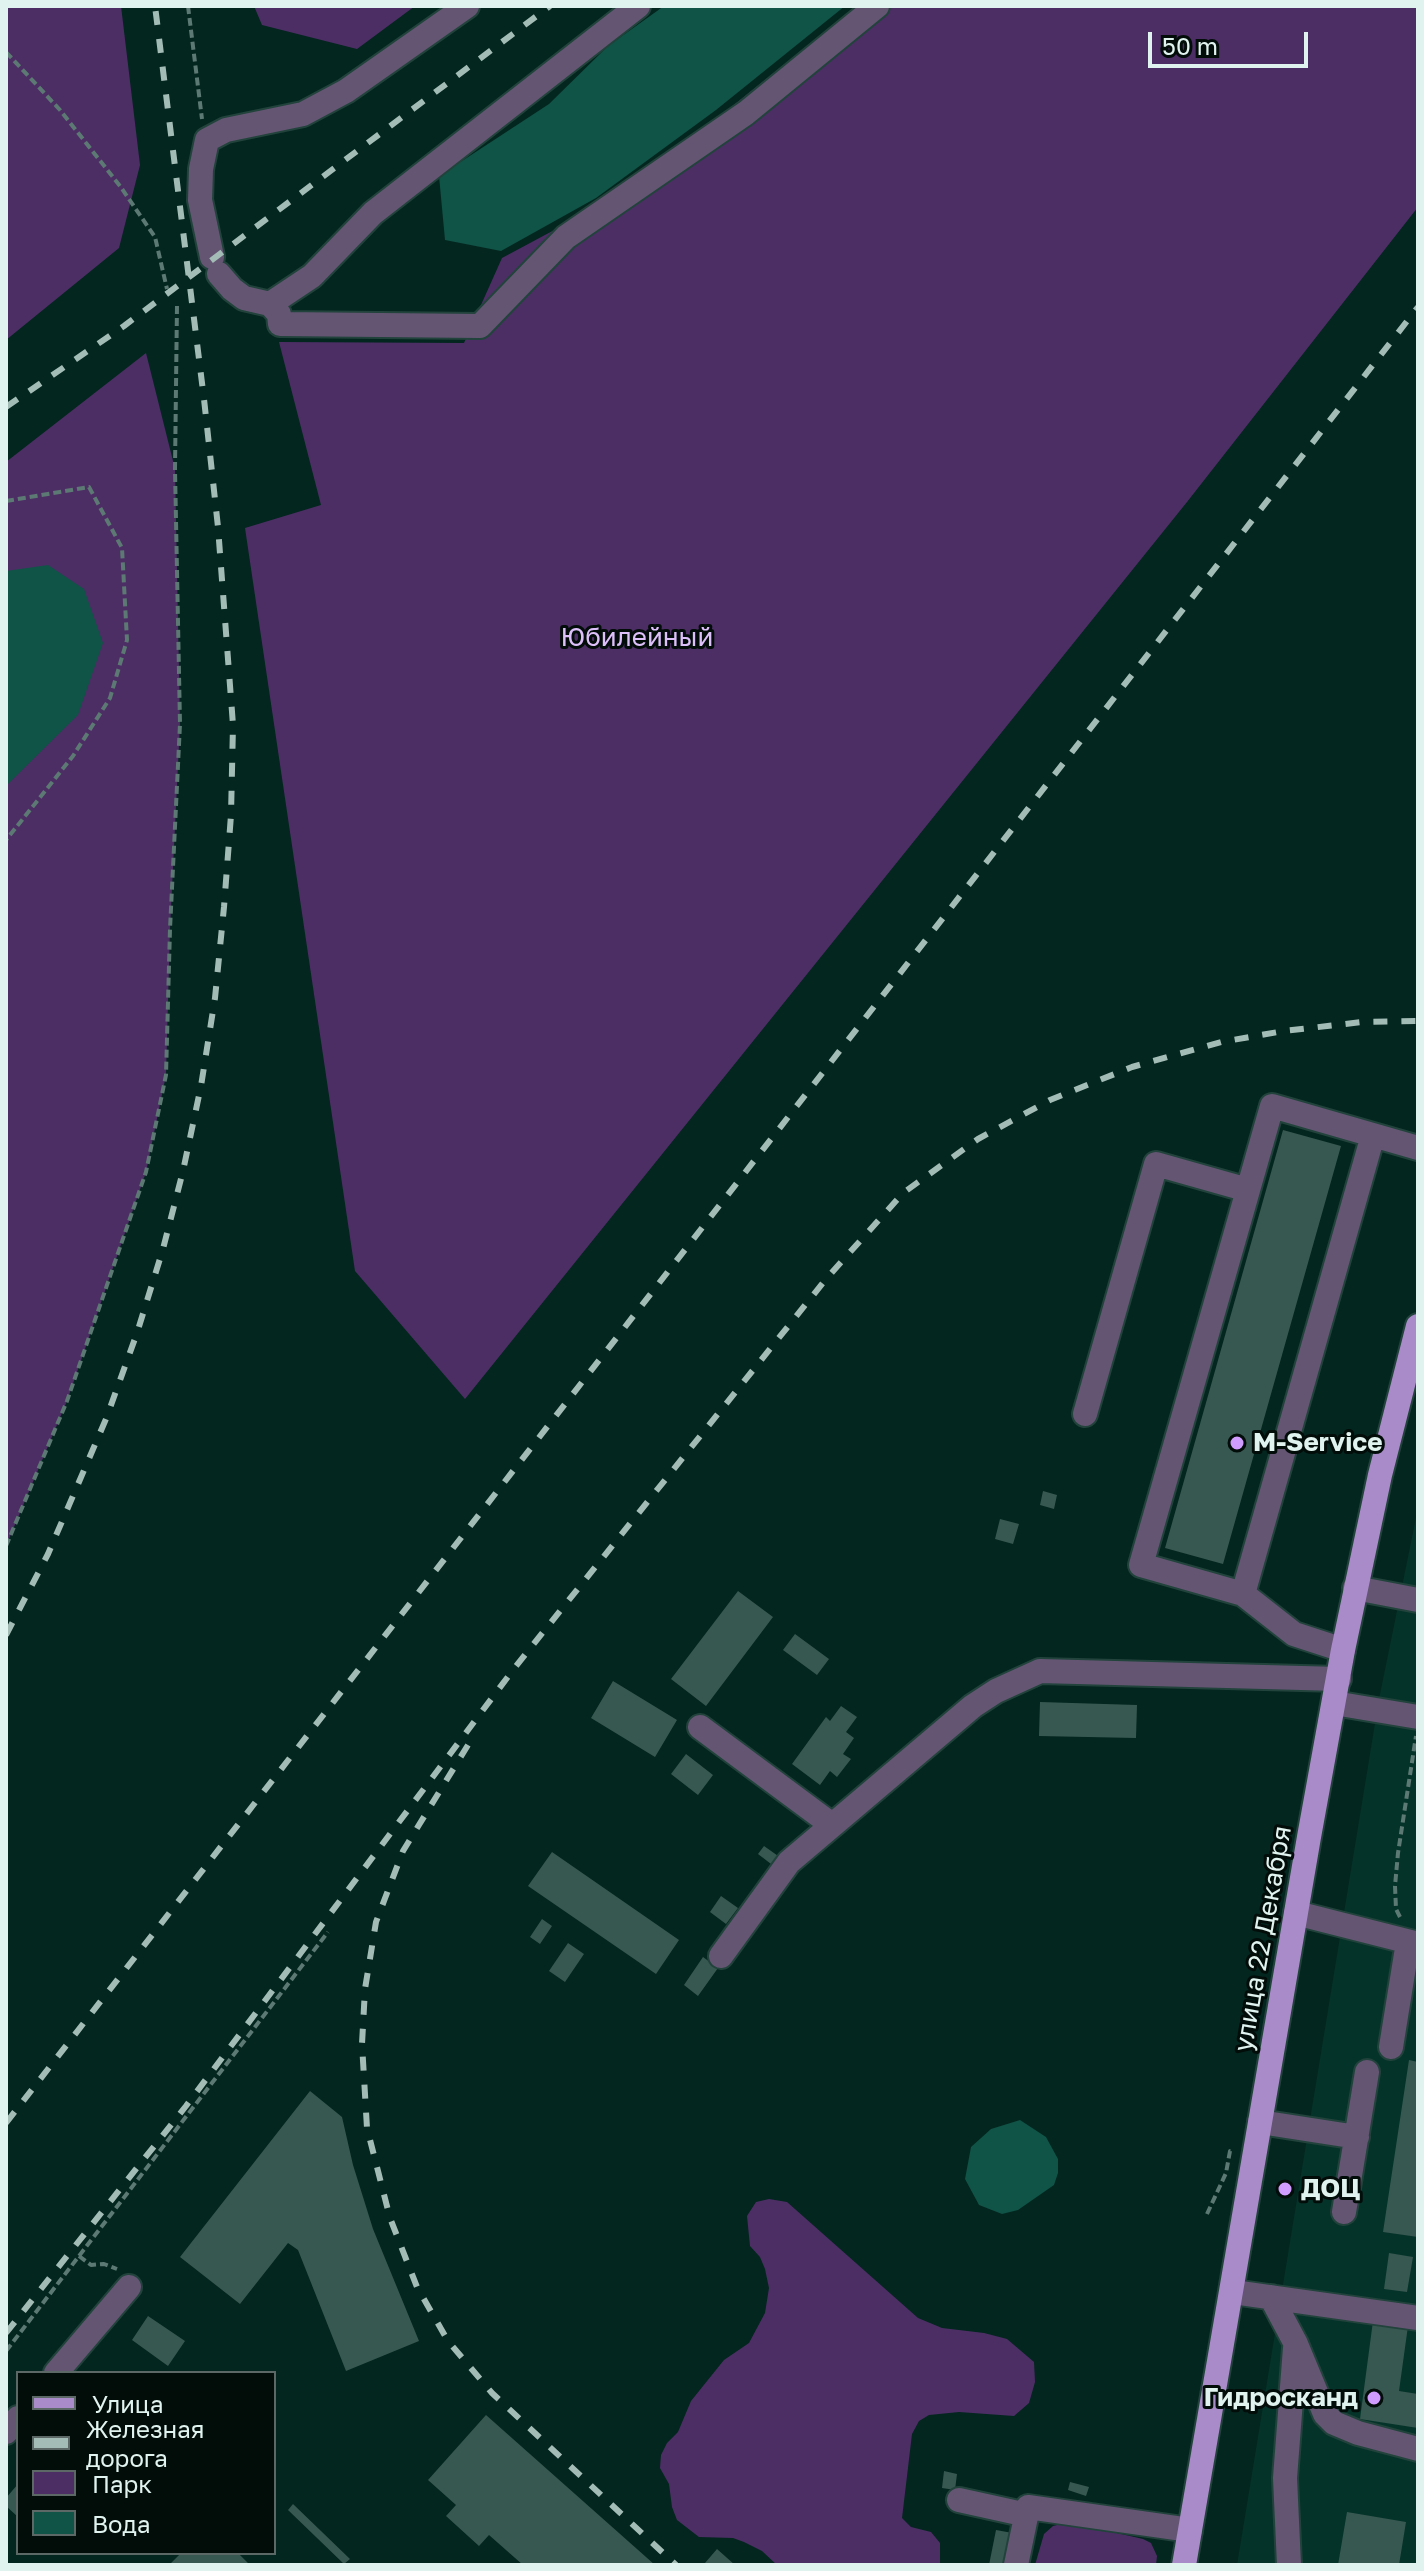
<!DOCTYPE html>
<html>
<head>
<meta charset="utf-8">
<style>
	body { margin:0 }
	#map { position:relative; width:1424px; height:2571px; overflow:hidden; background:#03261f; font-family:"Golos Text",sans-serif }
	canvas { display:block }
	.frame { position:absolute; inset:0; border:8px solid #e0f3ee; pointer-events:none }
	.legend { position:absolute; left:16px; top:2371px; width:260px; height:184px; box-sizing:border-box; background:#020c09; border:2px solid #5b6865; margin:0; padding:10px 14px; list-style:none; font-size:24px; color:#e0f3ee }
	.legend li { display:flex; align-items:center; gap:16px; height:40px }
	.legend b { width:40px; border:2px solid #5b6865 }
	.scale { position:absolute; left:1148px; top:32px; width:160px; height:36px; box-sizing:border-box; border:4px solid #e0f3ee; border-top:0; padding-left:10px; font-size:24px; line-height:28px; white-space:nowrap; color:#e0f3ee; -webkit-text-stroke:6px #020c09; paint-order:stroke }
</style>
</head>
<body>
<div id="map">
<canvas width="1424" height="2571"></canvas>
<div class="frame"></div>
<ul class="legend">
<li><b style="height:10px;background:#aa8bc9"></b>Улица</li>
<li><b style="height:10px;background:#a4bcb6"></b>Железная дорога</li>
<li><b style="height:22px;background:#4c2e65"></b>Парк</li>
<li><b style="height:22px;background:#105347"></b>Вода</li>
</ul>
<div class="scale">50 m</div>
</div>
<script>
const c = document.querySelector('canvas').getContext('2d');
c.lineJoin = 'round';
function fillPath(path, color) {
  c.fillStyle = color;
  c.fill(path, 'evenodd');
}
function poly(rows) {
  const path = new Path2D();
  for (const r of rows) {
    path.moveTo(r[0], r[1]);
    for (let i = 2; i < r.length; i += 2) path.lineTo(r[i], r[i + 1]);
  }
  return path;
}
function strokePath(path, color, width, dash) {
  c.strokeStyle = color;
  c.lineWidth = width;
  c.lineCap = dash ? 'butt' : 'round';
  c.setLineDash(dash || []);
  c.stroke(path);
}
function label(font, color, halo, rows, align = 'center') {
  c.font = font + ' "Golos Text",sans-serif';
  c.lineWidth = 6;
  c.setLineDash([]);
  c.textBaseline = 'middle';
  c.strokeStyle = halo;
  c.fillStyle = color;
  for (const [text, x, y, turn = 0] of rows) {
    c.save();
    c.translate(x, y);
    c.rotate((+turn || 0) * Math.PI / 180);
    c.textAlign = isNaN(turn) ? turn : align;
    if (halo) c.strokeText(text, 0, 0);
    c.fillText(text, 0, 0);
    c.restore();
  }
}
fillPath(poly([
	[1418,1508,1418,2565,1237,2565,1379,1699]
]), '#04332a');
fillPath(poly([
	[6,6,121,6,140,165,119,248,6,340],
	[254,6,415,6,357,49,262,25],
	[857,6,1418,6,1418,207,1187,502,465,1399,355,1271,245,528,321,505,279,342,464,343,502,258,601,205,720,116],
	[146,353,175,469,180,724,170,929,166,1075,146,1172,67,1401,6,1546,6,462],
	[769,2199,787,2202,918,2318,942,2328,984,2333,1007,2339,1034,2362,1035,2382,1029,2403,1014,2416,959,2412,929,2415,919,2421,912,2434,902,2518,911,2527,931,2532,940,2543,940,2565,777,2565,762,2551,744,2542,733,2538,699,2537,677,2520,672,2507,669,2484,660,2468,661,2455,667,2443,678,2432,691,2401,724,2360,749,2343,765,2313,769,2288,765,2269,760,2257,750,2246,747,2216,756,2202],
	[1069,2522,1143,2539,1151,2543,1157,2556,1156,2565,1035,2565,1044,2534,1053,2526]
]), '#4c2e65');
fillPath(poly([
	[664,6,845,6,716,110,596,198,501,251,445,240,439,176,549,104,608,46],
	[48,565,84,589,103,643,78,715,6,786,6,571],
	[1020,2120,1046,2137,1058,2159,1058,2173,1054,2185,1018,2210,1002,2214,979,2205,965,2179,971,2147,991,2129]
]), '#105347');
fillPath(poly([
	[1283,1130,1341,1146,1223,1564,1165,1548],
	[1043,1491,1057,1495,1054,1509,1040,1505],
	[1000,1519,1019,1524,1013,1544,995,1539],
	[738,1591,773,1617,706,1706,671,1679],
	[795,1634,829,1659,817,1675,783,1650],
	[613,1681,677,1720,655,1757,591,1718],
	[1040,1702,1137,1705,1136,1738,1039,1736],
	[841,1706,857,1717,846,1732,854,1738,843,1754,851,1759,837,1777,830,1771,820,1785,792,1764,826,1717,830,1721],
	[686,1754,713,1775,698,1795,671,1774],
	[764,1846,781,1858,775,1867,758,1854],
	[552,1852,679,1940,656,1974,528,1886],
	[721,1896,738,1908,726,1924,710,1912],
	[542,1919,552,1926,540,1944,530,1937],
	[568,1943,584,1954,565,1982,549,1971],
	[703,1957,718,1968,698,1996,684,1985],
	[1409,2060,1418,2062,1418,2237,1383,2232],
	[310,2091,342,2117,353,2165,373,2229,419,2341,346,2371,298,2250,288,2243,240,2304,180,2257],
	[1389,2253,1413,2257,1407,2292,1384,2289],
	[148,2316,185,2341,168,2366,132,2340],
	[1373,2321,1408,2326,1399,2391,1418,2394,1418,2428,1360,2419],
	[486,2415,655,2565,523,2565,489,2535,479,2546,446,2516,456,2505,428,2480],
	[944,2471,957,2474,955,2490,942,2488],
	[1070,2482,1089,2487,1086,2496,1068,2490],
	[18,2484,18,2517,6,2506,6,2498],
	[293,2504,350,2559,344,2564,288,2510],
	[1347,2512,1406,2522,1399,2565,1338,2565],
	[996,2530,1018,2534,1012,2565,989,2565],
	[717,2549,735,2565,707,2565,705,2563],
	[181,2553,238,2553,250,2565,169,2565]
]), '#375850');
const minor = poly([
	[212,257,200,200,201,169,207,140,226,130,303,114,346,91,467,6],
	[219,274,232,289,244,298,270,304,279,314,280,324,480,326,566,237,746,113,877,6],
	[270,304,312,276,373,213,638,6],
	[1085,1414,1156,1164,1248,1190],
	[1355,1588,1418,1600],
	[1243,1594,1373,1135],
	[1343,1650,1294,1634,1243,1594,1141,1565,1272,1106,1418,1148],
	[1334,1703,1418,1717],
	[700,1727,832,1825],
	[1296,1913,1418,1944],
	[721,1956,789,1862,973,1706,996,1691,1040,1671,1339,1679],
	[1391,2047,1408,1942],
	[1260,2122,1357,2137],
	[1344,2212,1367,2072],
	[1233,2292,1418,2318],
	[1271,2297,1296,2344,1325,2414,1334,2423,1358,2433,1418,2449],
	[56,2373,129,2287],
	[6,2432,18,2418],
	[959,2500,1027,2515],
	[1016,2565,1028,2507,1190,2530],
	[1289,2565,1285,2478,1295,2348]
]);
const major = poly([
	[1184,2565,1309,1837,1343,1650,1380,1475,1418,1326]
]);
strokePath(minor, '#22433c', 28);
strokePath(major, '#22433c', 28);
strokePath(poly([
	[188,6,202,119],
	[6,52,60,110,120,186,155,237,167,289],
	[6,501,89,487,122,548,127,640,110,698,73,756,6,840],
	[6,1546,67,1401,146,1172,166,1075,170,929,180,724,175,469,177,305],
	[1400,1917,1396,1909,1395,1886,1398,1853,1416,1736],
	[1207,2214,1226,2173,1230,2151,1233,2151],
	[79,2256,91,2265,104,2264,117,2269],
	[6,2351,328,1932]
]), '#5d7973', 4, [8, 4]);
strokePath(minor, '#645573', 24);
strokePath(major, '#aa8bc9', 24);
strokePath(poly([
	[6,407,124,326,550,6],
	[6,1635,48,1554,106,1419,137,1333,163,1249,183,1171,201,1086,215,998,224,907,231,815,233,725,218,527,204,399,155,6],
	[468,1745,403,1851,376,1922,365,1989,362,2044,367,2128,390,2218,417,2287,448,2341,492,2393,676,2565],
	[6,2123,1418,307],
	[6,2333,186,2106,516,1666,826,1279,903,1193,978,1139,1050,1100,1132,1067,1221,1042,1284,1031,1362,1022,1418,1021]
]), '#a4bcb6', 6, [14, 14]);
for (const [x, y, r, color] of [
	[1237,1443,8,"#d09dfe"],
	[1285,2189,8,"#d09dfe"],
	[1374,2398,8,"#d09dfe"]
]) {
  const dot = new Path2D();
  dot.arc(x, y, r, 0, 2 * Math.PI);
  c.fillStyle = color;
  c.fill(dot);
  strokePath(dot, '#020c09', 3);
}
label('26px', '#ddbffa', '#020c09', [
	["Юбилейный",637,638]
]);
label('bold 26px', '#e0f3ee', '#020c09', [
	["M-Service",1253,1443],
	["ДОЦ",1301,2189],
	["Гидросканд",1358,2398,"right"]
], 'left');
label('26px', '#e0f3ee', '#020c09', [
	["улица 22 Декабря",1263,1939,-80]
]);
</script>
</body>
</html>
